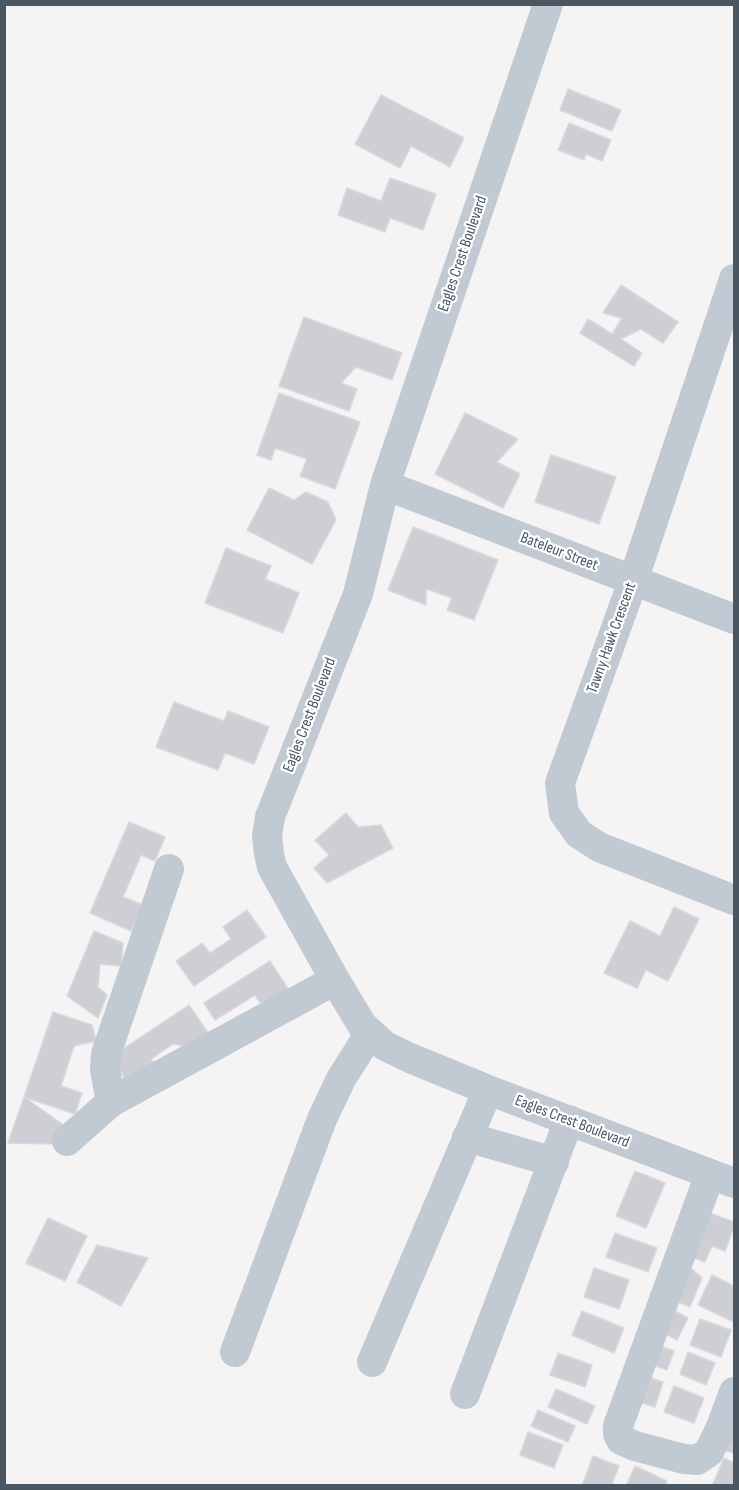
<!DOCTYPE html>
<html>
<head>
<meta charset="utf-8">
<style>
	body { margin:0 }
	#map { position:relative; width:739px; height:1490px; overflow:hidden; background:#f5f3f3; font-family:"Sofia Sans Condensed",sans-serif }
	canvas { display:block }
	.frame { position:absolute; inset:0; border:6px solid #4a5661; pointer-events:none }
</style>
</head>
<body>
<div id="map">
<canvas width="739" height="1490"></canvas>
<div class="frame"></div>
</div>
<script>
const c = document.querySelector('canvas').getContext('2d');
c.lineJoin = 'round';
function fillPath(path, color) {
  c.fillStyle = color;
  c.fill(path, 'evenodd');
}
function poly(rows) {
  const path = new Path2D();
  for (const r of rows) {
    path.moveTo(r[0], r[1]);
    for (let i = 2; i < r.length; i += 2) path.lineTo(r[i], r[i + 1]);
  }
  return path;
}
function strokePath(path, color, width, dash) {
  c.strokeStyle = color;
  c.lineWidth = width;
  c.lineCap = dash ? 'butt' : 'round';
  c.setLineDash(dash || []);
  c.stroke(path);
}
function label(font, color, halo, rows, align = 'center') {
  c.font = font + ' "Sofia Sans Condensed",sans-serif';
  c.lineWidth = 4.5;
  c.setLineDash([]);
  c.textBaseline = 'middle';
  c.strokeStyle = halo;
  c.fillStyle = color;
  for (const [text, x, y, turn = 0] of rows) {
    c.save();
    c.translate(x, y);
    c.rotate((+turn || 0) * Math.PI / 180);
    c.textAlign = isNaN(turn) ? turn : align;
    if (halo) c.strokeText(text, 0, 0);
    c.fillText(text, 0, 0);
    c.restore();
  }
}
const building = poly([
	[568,89,621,110,612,131,560,110,568,89],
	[381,95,464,138,450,167,411,146,400,168,355,144,381,95],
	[569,123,611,140,602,161,586,154,584,160,558,150,569,123],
	[390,178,436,194,423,230,390,218,385,232,338,215,347,188,381,201,390,178],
	[621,285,678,322,663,343,641,329,621,339,642,353,634,366,580,333,588,319,612,334,622,318,603,313,621,285],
	[304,317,402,353,392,380,356,367,341,383,357,389,349,411,279,386,304,317],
	[279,393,360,422,335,489,300,476,307,459,275,448,271,460,257,455,279,393],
	[465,413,518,439,497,462,520,474,503,508,435,474,465,413],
	[551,455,616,477,599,524,535,502,551,455],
	[269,488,294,500,306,492,328,502,336,520,312,564,247,530,269,488],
	[413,527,498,560,474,620,447,610,452,598,426,589,426,605,388,590,413,527],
	[226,548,271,566,265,579,299,593,283,633,205,603,226,548],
	[174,702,224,721,228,711,269,727,254,764,225,753,218,770,156,747,174,702],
	[346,813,358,827,381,825,393,848,327,883,314,868,329,855,315,840,346,813],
	[129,822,165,837,155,861,141,855,123,897,143,905,131,931,90,913,129,822],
	[674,907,699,919,668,981,646,970,637,988,604,973,630,921,660,936,674,907],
	[247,910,266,937,194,986,176,961,202,943,210,953,231,939,223,927,247,910],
	[94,931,123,943,121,966,100,964,98,987,107,995,98,1018,67,996,94,931],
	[270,961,289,990,263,1007,255,995,215,1020,204,1003,270,961],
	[189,1005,208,1033,188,1047,173,1044,151,1059,158,1069,130,1087,111,1057,189,1005],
	[53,1012,92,1025,96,1041,74,1046,61,1086,82,1093,75,1114,24,1097,53,1012],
	[24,1097,72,1131,56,1144,8,1143,24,1097],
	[635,1171,665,1183,646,1228,616,1216,635,1171],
	[707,1212,734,1222,734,1227,725,1251,712,1246,705,1262,690,1256,707,1212],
	[48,1218,87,1236,65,1281,26,1263,48,1218],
	[615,1233,657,1248,648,1272,606,1257,615,1233],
	[97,1245,148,1258,121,1306,77,1282,97,1245],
	[689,1266,702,1278,690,1307,674,1300,689,1266],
	[594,1268,629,1280,619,1309,584,1297,594,1268],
	[712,1275,734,1286,734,1322,698,1305,712,1275],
	[671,1309,688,1318,677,1340,660,1331,671,1309],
	[582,1311,624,1328,614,1353,572,1335,582,1311],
	[700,1319,731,1330,721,1357,690,1345,700,1319],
	[658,1345,674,1351,667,1370,651,1364,658,1345],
	[688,1352,715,1363,706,1385,680,1374,688,1352],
	[558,1353,592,1365,585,1387,550,1375,558,1353],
	[646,1376,663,1382,655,1407,638,1402,646,1376],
	[674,1386,704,1398,694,1423,664,1412,674,1386],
	[556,1389,595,1406,587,1424,548,1407,556,1389],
	[538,1410,575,1426,568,1442,531,1426,538,1410],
	[734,1425,734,1453,721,1450,734,1425],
	[528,1432,563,1445,554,1468,520,1455,528,1432],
	[593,1456,619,1466,611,1486,582,1486,593,1456],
	[724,1458,734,1463,734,1486,712,1486,724,1458],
	[635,1466,667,1481,665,1486,626,1486,635,1466]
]);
fillPath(building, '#cdcfd5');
strokePath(building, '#d7d9de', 1.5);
strokePath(poly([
	[548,4,385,485,358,594,270,817,267,836,269,854,272,867,335,980,362,1025,385,1046,410,1058,488,1090,734,1183],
	[734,279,633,581,560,783,564,813,579,834,599,847,734,900],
	[385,485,734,619],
	[111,1102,105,1070,106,1054,169,869],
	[467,1137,554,1162],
	[67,1141,111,1102,335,980],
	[710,1174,618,1426,618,1434,621,1440,635,1446,684,1459,697,1460,709,1452,721,1427,734,1392],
	[235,1352,322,1119,341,1079,370,1033],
	[372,1362,488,1090],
	[465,1394,569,1120]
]), '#c1cad2', 30);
label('16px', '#4a5661', '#fff', [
	["Eagles Crest Boulevard",463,254,-71],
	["Bateleur Street",559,552,21],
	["Tawny Hawk Crescent",612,638,-70],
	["Eagles Crest Boulevard",310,715,-69],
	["Eagles Crest Boulevard",572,1122,21]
]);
</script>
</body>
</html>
